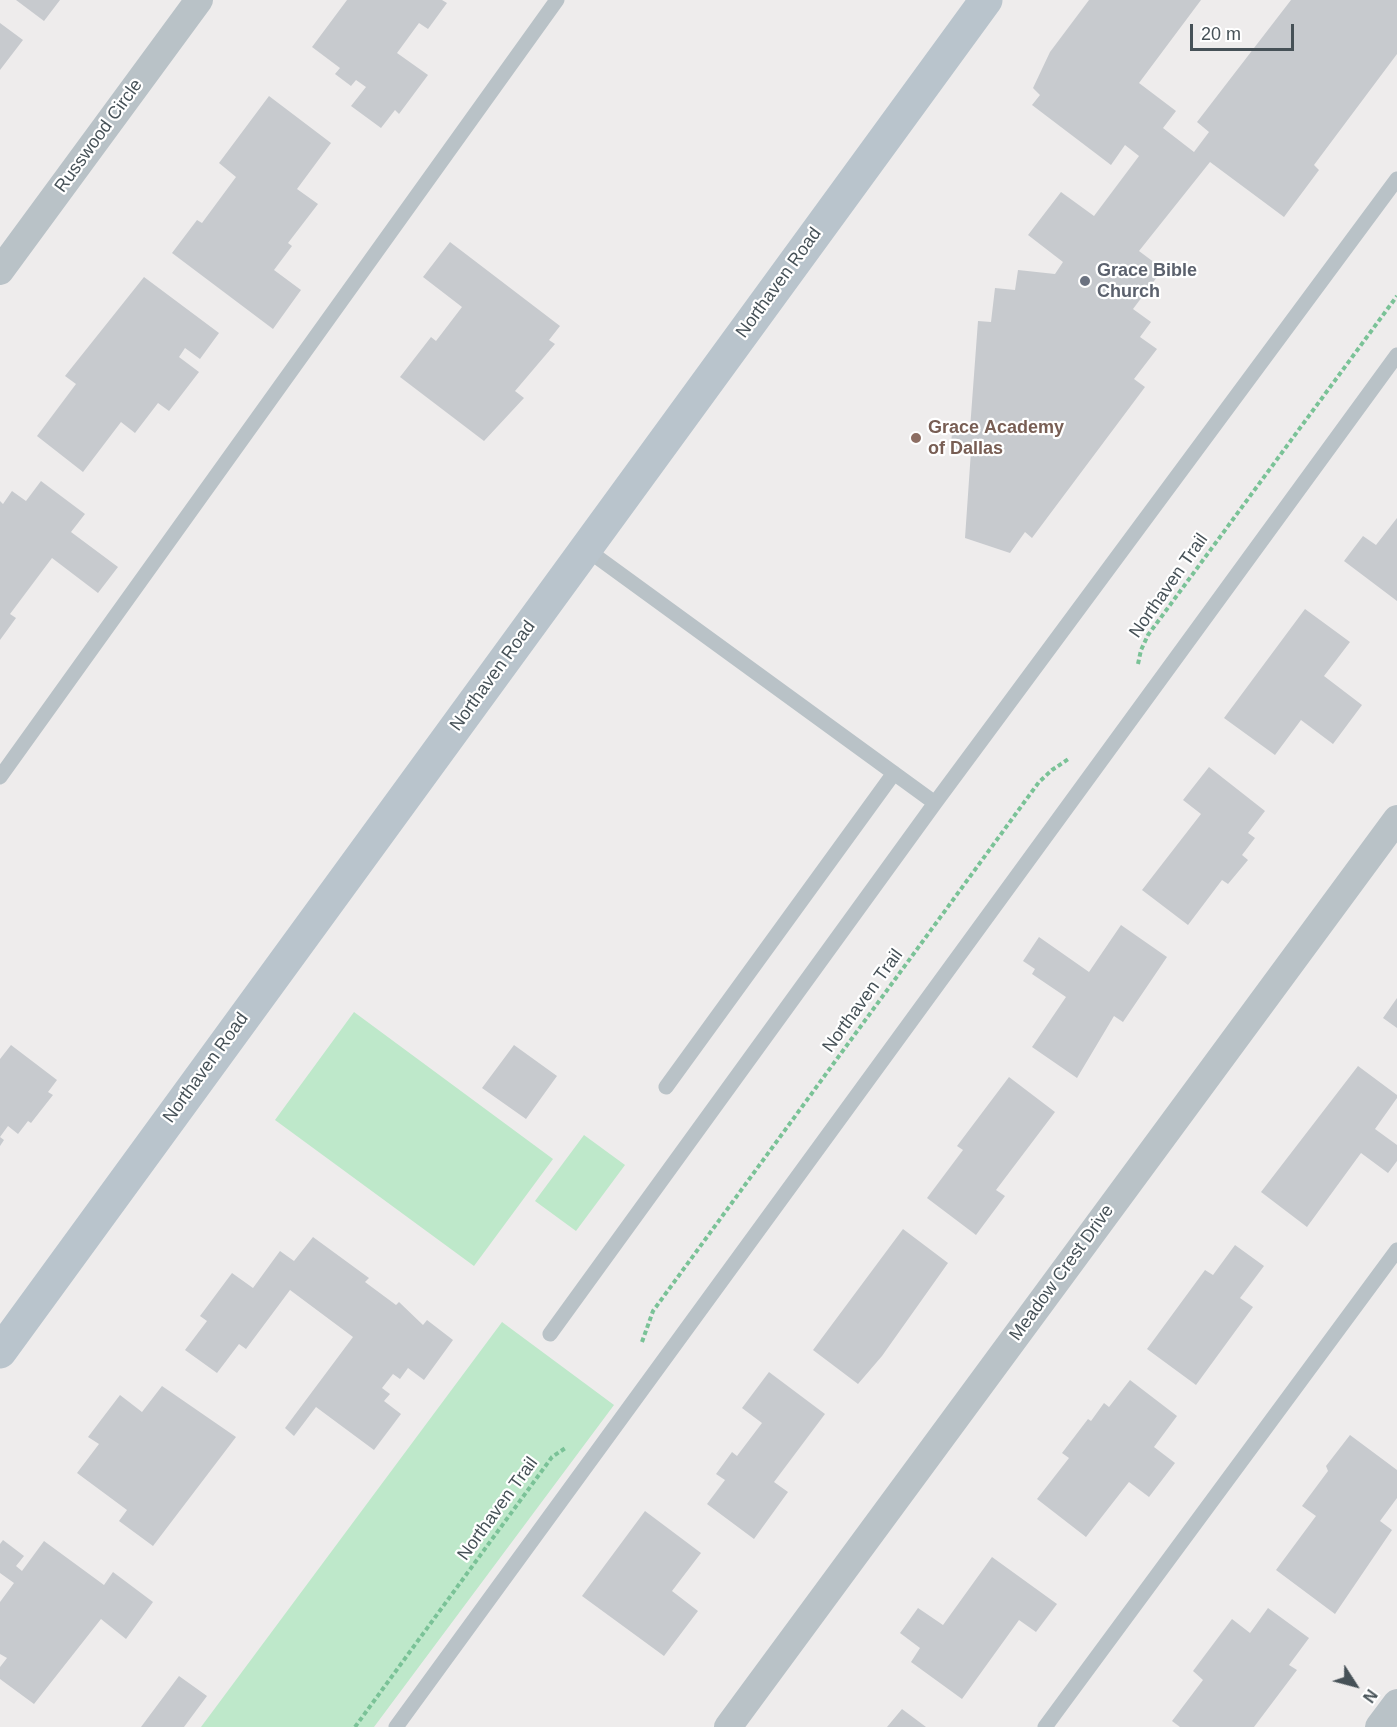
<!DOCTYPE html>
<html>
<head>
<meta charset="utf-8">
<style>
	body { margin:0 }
	#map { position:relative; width:1397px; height:1727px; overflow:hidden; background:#eeecec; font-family:Arial,sans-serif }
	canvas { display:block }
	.north { position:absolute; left:1325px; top:1655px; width:60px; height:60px; -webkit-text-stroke:4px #fff; paint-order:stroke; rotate:126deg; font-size:16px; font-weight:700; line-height:24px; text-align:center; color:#465157 }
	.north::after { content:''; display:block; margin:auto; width:21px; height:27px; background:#465157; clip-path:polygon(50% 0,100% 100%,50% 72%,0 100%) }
	.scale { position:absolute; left:1190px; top:24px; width:104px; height:27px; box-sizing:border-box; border:3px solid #465157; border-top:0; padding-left:8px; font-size:18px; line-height:21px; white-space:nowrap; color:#465157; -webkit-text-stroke:4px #fff; paint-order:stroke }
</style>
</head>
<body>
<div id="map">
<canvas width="1397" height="1727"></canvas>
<div class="north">N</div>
<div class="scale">20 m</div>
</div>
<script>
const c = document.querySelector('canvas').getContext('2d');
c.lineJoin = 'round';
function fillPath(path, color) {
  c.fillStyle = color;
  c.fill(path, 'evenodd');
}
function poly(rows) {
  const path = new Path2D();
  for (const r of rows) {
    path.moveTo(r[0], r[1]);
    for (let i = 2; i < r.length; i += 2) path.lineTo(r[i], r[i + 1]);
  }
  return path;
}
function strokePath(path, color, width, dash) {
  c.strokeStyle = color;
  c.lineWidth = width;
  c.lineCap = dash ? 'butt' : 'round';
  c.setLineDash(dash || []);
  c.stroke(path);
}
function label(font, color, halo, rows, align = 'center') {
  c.font = font + ' Arial,sans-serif';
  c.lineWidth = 4.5;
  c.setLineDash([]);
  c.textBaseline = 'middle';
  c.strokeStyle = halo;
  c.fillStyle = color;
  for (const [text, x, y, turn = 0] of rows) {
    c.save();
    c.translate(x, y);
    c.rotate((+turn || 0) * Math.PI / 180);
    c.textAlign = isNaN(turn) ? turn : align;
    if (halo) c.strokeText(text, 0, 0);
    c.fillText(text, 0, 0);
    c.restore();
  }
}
fillPath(poly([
	[354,1012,553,1159,474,1266,275,1120],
	[584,1135,625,1165,576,1231,535,1201],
	[502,1322,614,1405,374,1727,201,1727]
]), '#bee8ca');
fillPath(poly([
	[16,0,60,0,44,21],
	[347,0,442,0,447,3,428,29,419,23,397,53,428,75,399,114,395,110,381,128,351,106,366,87,356,80,351,86,335,74,340,68,312,47],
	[1089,0,1201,0,1139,83,1176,111,1163,128,1194,152,1209,132,1197,122,1291,0,1397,0,1397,54,1314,165,1319,170,1284,217,1210,162,1139,251,1163,269,1133,309,1151,322,1140,337,1157,349,1134,379,1145,387,1032,538,1025,532,1010,553,965,538,971,451,950,449,953,427,970,429,978,321,991,322,995,288,1015,290,1018,270,1055,274,1063,262,1028,235,1061,192,1094,216,1139,156,1125,145,1111,165,1032,105,1040,95,1033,88,1050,52],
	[0,23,23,40,0,70],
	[269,96,331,143,297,189,318,204,288,243,292,246,274,270,301,290,273,329,172,253,197,220,202,223,236,177,219,163],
	[450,242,560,326,549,340,555,344,515,391,524,398,484,441,400,377,431,337,436,341,462,307,423,277],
	[144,277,219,333,200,359,185,348,179,357,199,372,169,411,158,403,135,433,121,422,83,472,37,436,76,384,65,376],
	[41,481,85,514,71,532,118,567,98,593,52,558,10,614,16,618,0,640,0,501,3,504,12,491,26,501],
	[1397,518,1397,601,1344,561,1363,536,1376,545],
	[1305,609,1350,642,1324,676,1362,705,1333,744,1301,720,1275,755,1224,718],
	[1209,767,1265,811,1248,833,1255,838,1242,855,1248,860,1228,884,1222,880,1188,925,1142,890,1201,814,1183,800],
	[1121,925,1167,957,1123,1022,1114,1016,1077,1078,1032,1047,1066,997,1032,974,1035,969,1023,961,1039,937,1089,972],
	[1397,998,1397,1028,1383,1018],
	[11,1045,57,1080,48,1092,53,1095,31,1123,28,1121,18,1134,8,1126,0,1137,4,1140,0,1146,0,1059],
	[514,1045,557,1076,526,1119,482,1088],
	[1358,1066,1397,1095,1397,1098,1375,1129,1397,1145,1397,1161,1388,1173,1361,1153,1307,1227,1261,1192],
	[1009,1077,1055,1112,996,1190,1005,1196,976,1235,927,1198,963,1150,957,1146],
	[903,1229,948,1263,882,1356,858,1384,813,1350],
	[313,1237,369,1278,365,1282,396,1305,399,1302,423,1325,427,1320,453,1340,424,1380,408,1368,400,1379,393,1374,382,1388,390,1394,384,1401,401,1414,374,1450,316,1407,294,1436,285,1428,353,1337,290,1290,246,1349,239,1344,217,1373,185,1350,207,1321,200,1316,232,1273,253,1288,280,1251,294,1261],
	[1235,1245,1264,1266,1240,1298,1253,1307,1196,1385,1147,1349,1205,1270,1213,1275],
	[769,1372,825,1414,774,1482,788,1492,754,1539,707,1504,725,1480,716,1474,732,1452,737,1456,762,1423,742,1408],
	[1130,1380,1177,1416,1154,1447,1175,1463,1149,1497,1129,1482,1086,1537,1037,1499,1069,1458,1062,1453,1088,1419,1091,1421,1104,1403,1109,1407],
	[162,1386,236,1437,153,1546,119,1521,127,1510,77,1473,99,1444,88,1437,120,1395,142,1412],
	[1350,1435,1397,1470,1397,1498,1380,1521,1392,1530,1335,1614,1276,1570,1316,1516,1302,1506,1328,1471,1326,1466],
	[645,1511,701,1553,672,1591,698,1611,664,1656,582,1596],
	[3,1540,24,1556,16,1566,22,1571,44,1541,104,1585,113,1572,153,1602,126,1639,101,1619,34,1704,0,1679,0,1667,7,1658,0,1654,0,1602,14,1583,0,1573,0,1544],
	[992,1557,1057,1604,1036,1632,1019,1620,962,1699,911,1662,920,1648,900,1633,918,1608,943,1625],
	[1268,1608,1309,1638,1289,1665,1297,1670,1254,1727,1180,1727,1172,1721,1203,1680,1193,1671,1232,1619,1250,1633],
	[179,1676,207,1696,184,1727,141,1727],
	[902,1709,926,1727,887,1727]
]), '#c7cace');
strokePath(poly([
	[1138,664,1141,650,1148,635,1397,296],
	[642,1342,653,1311,1039,782,1052,770,1070,758],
	[355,1727,552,1457,567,1447]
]), '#7ac297', 4, [4.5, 3]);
strokePath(poly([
	[586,549,935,803],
	[0,777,557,0],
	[666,1087,894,773],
	[550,1334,935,803,1397,179],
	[396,1727,1397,355],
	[1045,1727,1397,1250]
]), '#b9c2c7', 15);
strokePath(poly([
	[0,271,199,0],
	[728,1727,1397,819],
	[1379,1727,1397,1703]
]), '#b9c2c7', 28);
strokePath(poly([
	[0,1352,986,0]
]), '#b9c4cc', 33);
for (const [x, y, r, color] of [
	[1085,281,6,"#6b7280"],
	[916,438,6,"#8d6e63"]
]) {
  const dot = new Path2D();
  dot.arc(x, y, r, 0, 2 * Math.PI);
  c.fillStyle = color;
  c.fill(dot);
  strokePath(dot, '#fff', 2);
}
label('18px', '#465157', '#fff', [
	["Russwood Circle",99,136,-54],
	["Northaven Road",779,283,-54],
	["Northaven Trail",1169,586,-55],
	["Northaven Road",493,676,-54],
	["Northaven Trail",863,1001,-54],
	["Northaven Road",206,1068,-54],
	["Meadow Crest Drive",1062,1273,-54],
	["Northaven Trail",498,1509,-54]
]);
label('bold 18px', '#5b616d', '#fff', [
	["Grace Bible",1097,271],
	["Church",1097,292]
], 'left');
label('bold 18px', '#785e54', '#fff', [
	["Grace Academy",928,428],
	["of Dallas",928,449]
], 'left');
</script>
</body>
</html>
